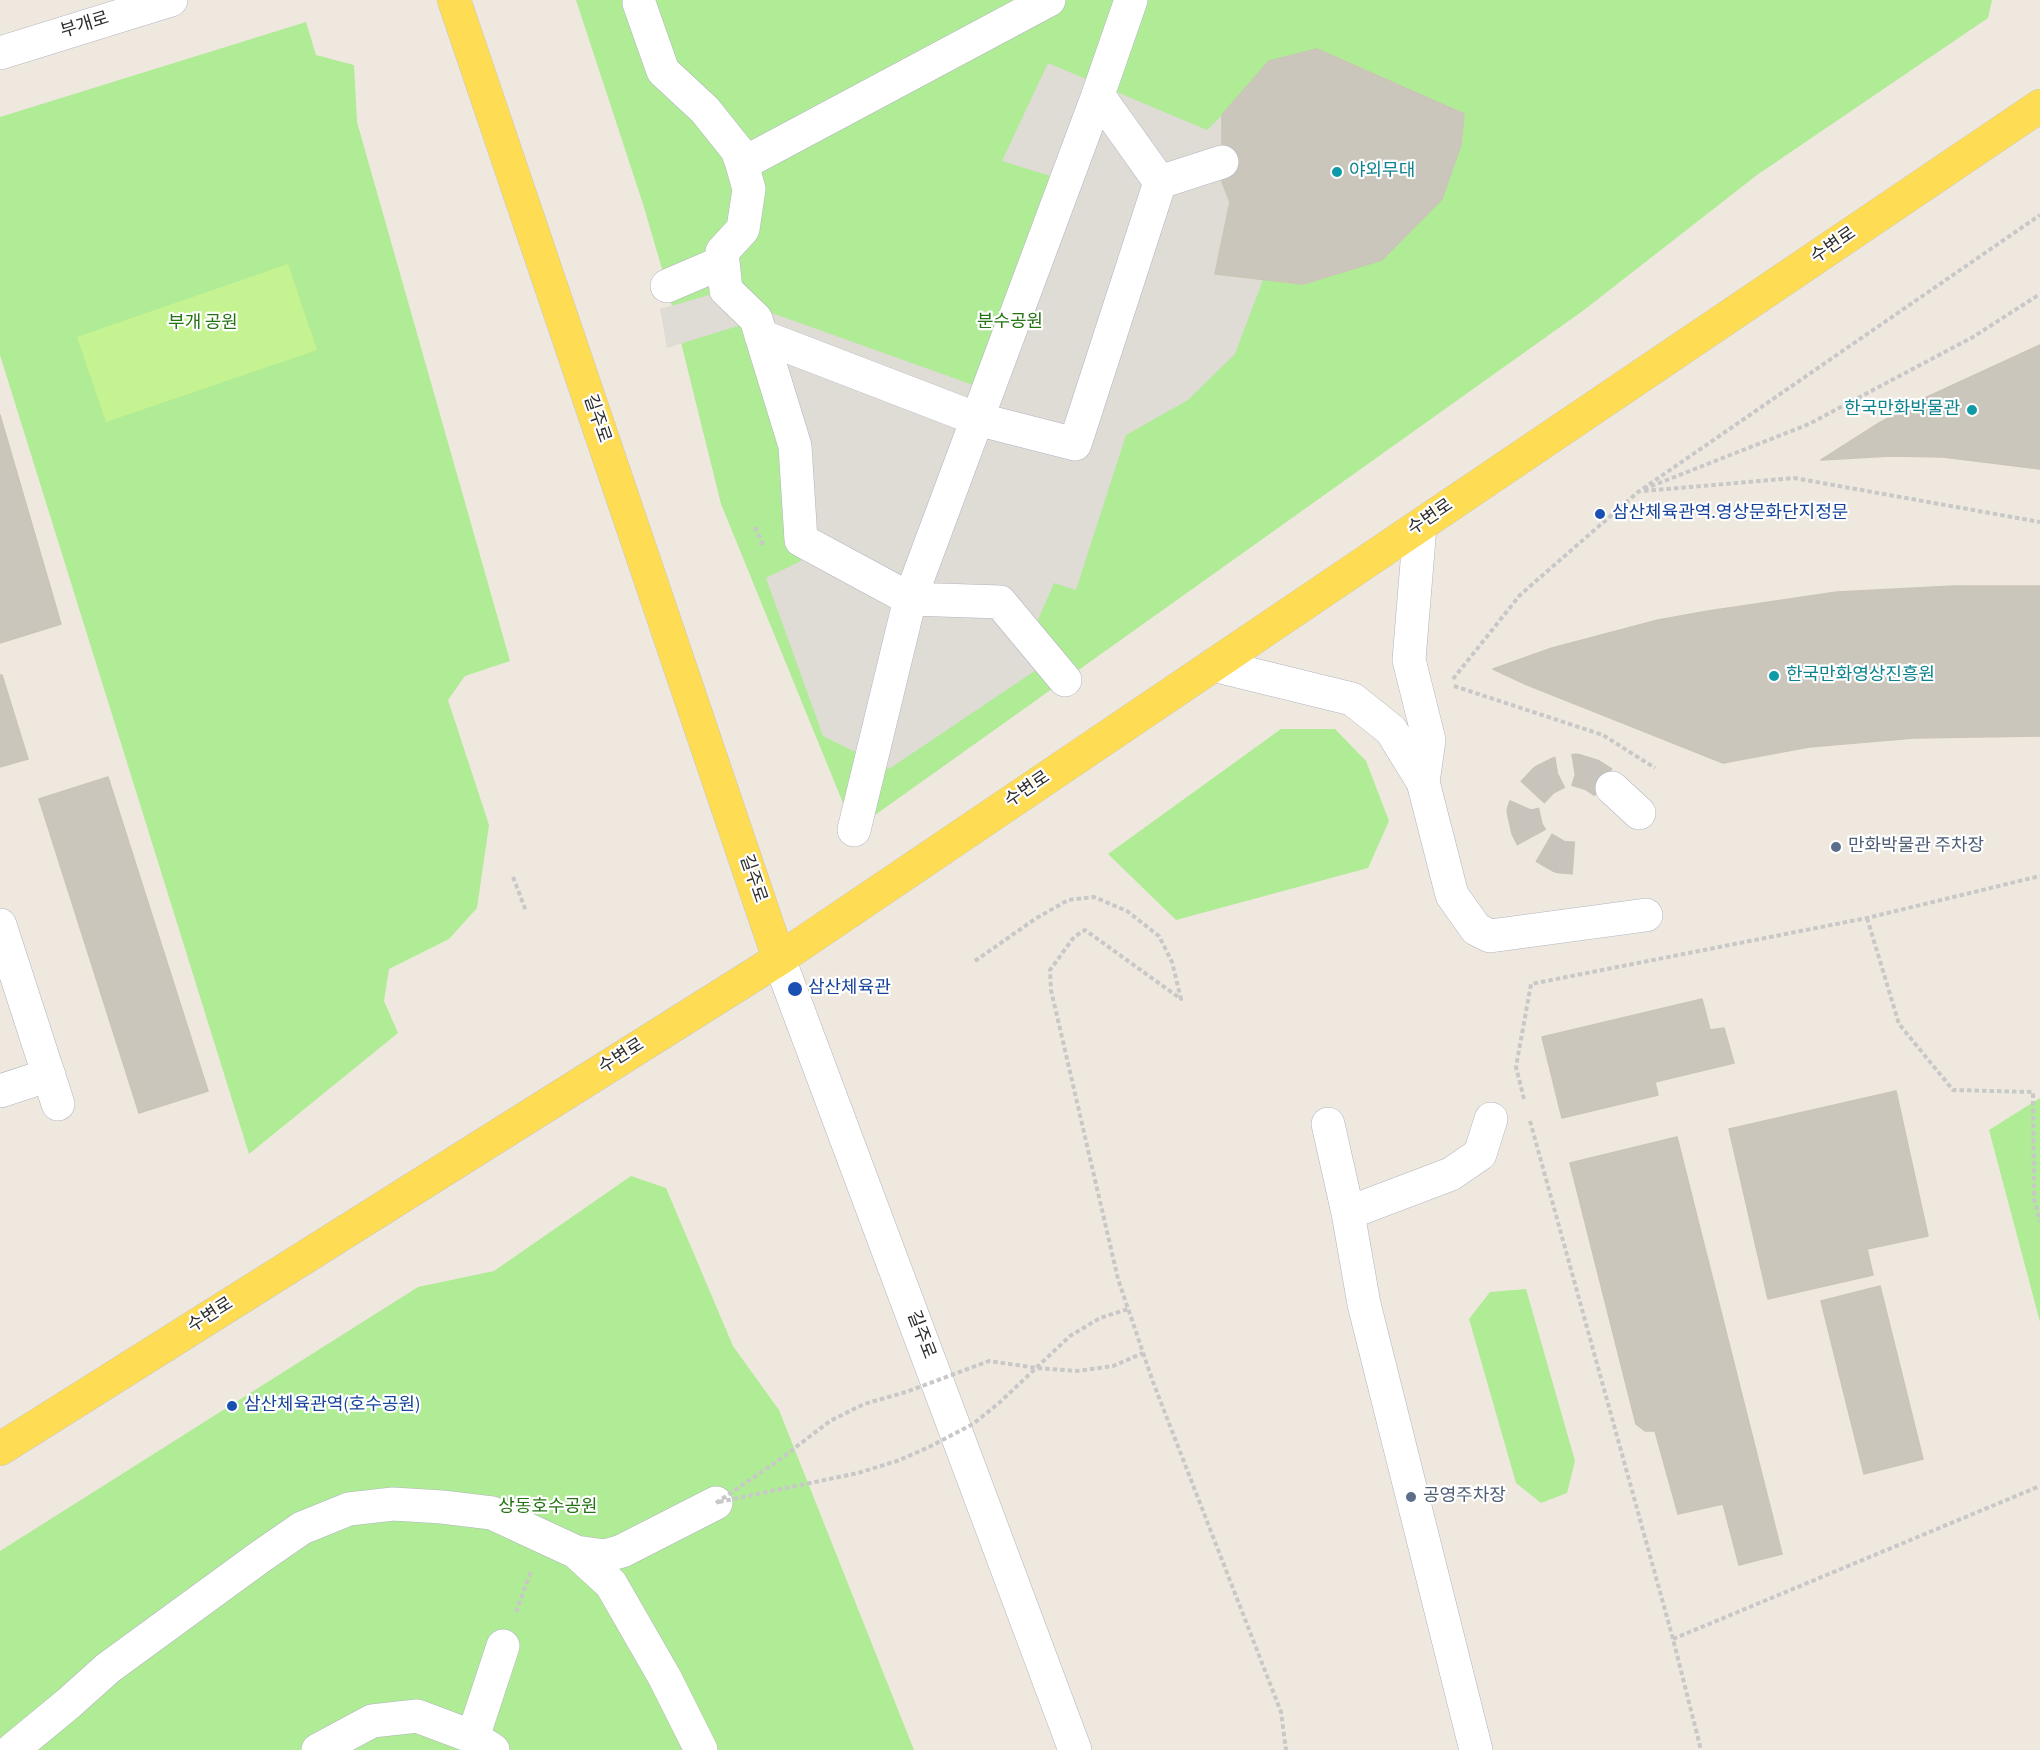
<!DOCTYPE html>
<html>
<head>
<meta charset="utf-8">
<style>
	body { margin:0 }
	canvas { display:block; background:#efe8de }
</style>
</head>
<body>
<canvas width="2040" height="1750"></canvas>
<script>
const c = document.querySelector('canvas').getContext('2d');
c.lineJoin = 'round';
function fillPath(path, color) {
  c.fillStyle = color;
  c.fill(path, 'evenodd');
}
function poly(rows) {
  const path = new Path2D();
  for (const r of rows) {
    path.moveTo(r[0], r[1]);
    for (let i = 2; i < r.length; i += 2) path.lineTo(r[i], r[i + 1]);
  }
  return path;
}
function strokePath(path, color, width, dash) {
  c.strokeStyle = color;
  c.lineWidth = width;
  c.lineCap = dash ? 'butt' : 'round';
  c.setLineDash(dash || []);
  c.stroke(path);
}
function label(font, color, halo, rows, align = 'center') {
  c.font = font + ' "Source Sans 3","Noto Sans KR",sans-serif';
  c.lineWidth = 4.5;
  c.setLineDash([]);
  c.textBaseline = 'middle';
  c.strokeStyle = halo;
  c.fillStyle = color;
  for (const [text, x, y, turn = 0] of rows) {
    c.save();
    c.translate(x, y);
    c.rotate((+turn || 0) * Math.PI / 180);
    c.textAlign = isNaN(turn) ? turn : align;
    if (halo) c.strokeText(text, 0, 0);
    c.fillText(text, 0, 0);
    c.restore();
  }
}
fillPath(poly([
	[576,0,1992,0,1988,18,1757,175,1584,310,854,830,721,504,667,286,643,204],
	[306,22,316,55,354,65,357,122,510,661,465,676,448,700,489,825,477,908,449,939,389,969,384,1001,398,1033,249,1154,0,355,0,117],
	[1281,729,1335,729,1366,761,1389,821,1368,868,1176,920,1108,854],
	[2040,1098,2040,1322,1989,1130],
	[631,1176,666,1188,733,1346,779,1410,914,1750,0,1750,0,1551,418,1287,494,1271],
	[1526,1289,1575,1461,1567,1493,1541,1503,1516,1483,1469,1319,1490,1292]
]), '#b0eb96');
fillPath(poly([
	[288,264,317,350,106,422,77,337]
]), '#c6f391');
fillPath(poly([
	[1048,63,1207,130,1222,115,1222,182,1230,202,1215,274,1263,280,1235,354,1188,400,1126,435,1076,590,1054,583,1037,622,1057,656,889,769,823,736,766,578,801,561,793,540,786,466,744,324,667,348,660,309,716,293,976,386,1054,177,1002,161]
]), '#dfdbd5');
const building = poly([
	[1317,49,1464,114,1461,145,1442,199,1382,260,1303,284,1215,274,1230,202,1222,182,1222,115,1269,61,1317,49],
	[2040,345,2040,469,1943,457,1891,456,1821,460,1879,423,1927,397,2040,345],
	[0,415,61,624,0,643,0,415],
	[1954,586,2040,586,2040,736,1914,738,1809,747,1723,763,1525,684,1493,669,1552,648,1658,620,1708,611,1837,592,1954,586],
	[0,675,2,675,28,759,0,767,0,675],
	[108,777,208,1091,139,1113,39,799,108,777],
	[1702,999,1710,1030,1724,1028,1734,1063,1655,1082,1658,1095,1562,1118,1542,1037,1702,999],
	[1896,1091,1928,1236,1867,1249,1873,1275,1768,1299,1729,1129,1896,1091],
	[1677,1137,1782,1554,1739,1565,1723,1504,1678,1514,1655,1431,1645,1431,1636,1424,1570,1163,1677,1137],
	[1880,1286,1923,1459,1864,1474,1821,1301,1880,1286]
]);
fillPath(building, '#cbc6bc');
strokePath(building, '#cbc5b7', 1.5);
strokePath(poly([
	[1574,858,1560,857,1534,842,1527,829,1523,811,1530,795,1544,780,1558,773,1576,770,1592,775,1612,788]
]), '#c8c3bb', 33, [33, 16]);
const minor = poly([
	[1131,0,1098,95,1160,182,1222,162],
	[639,3,663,71,705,110,737,150,742,164,749,189,743,229,722,252,726,290,756,319,795,446,801,540,910,599,1000,602,1065,680],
	[0,53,171,0],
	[742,164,1049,0],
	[667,286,723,262],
	[761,336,977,419,1075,444,1160,182],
	[1420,526,1409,660,1429,740,1423,782],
	[1213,665,1352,699,1391,730,1423,782,1452,895,1476,929,1490,936,1646,915],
	[1612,788,1639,813],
	[854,830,910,599,1098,95],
	[0,925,58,1104],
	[779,959,1075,1750],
	[0,1091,49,1075],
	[1328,1124,1348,1213],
	[576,1552,611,1584,665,1678,701,1750],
	[473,1737,503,1646],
	[12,1750,69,1703,108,1668,260,1557,302,1528,349,1509,393,1504,442,1507,492,1513,576,1552,605,1556,622,1551,716,1503],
	[318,1750,372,1721,417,1716,473,1737,493,1750],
	[1476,1750,1364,1304,1348,1213,1451,1174,1480,1154,1491,1119]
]);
const major = poly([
	[454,0,779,959],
	[0,1449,779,959,2040,106]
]);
strokePath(minor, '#b2b4c1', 34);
strokePath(major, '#c8c8c8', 34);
strokePath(poly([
	[1644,489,1809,424,1973,337,2040,294],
	[1644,491,1794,478,2040,522],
	[755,527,763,545],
	[1453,679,1520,595,1638,492,2040,215],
	[1454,686,1603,735,1655,768],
	[513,877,526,911],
	[1867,918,1899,1024,1953,1090,2033,1092,2034,1198,2040,1222],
	[975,961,1035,919,1068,900,1094,897,1127,911,1159,936,1172,962,1181,999,1085,930,1074,937,1050,970,1051,990,1118,1279,1153,1382,1281,1712,1286,1750],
	[1524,1099,1516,1067,1531,984,1867,918,2040,876],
	[1530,1121,1673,1639,1701,1750],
	[516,1612,531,1571],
	[1673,1639,2040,1486]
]), '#c8c8c8', 4, [4.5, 3]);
strokePath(minor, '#fff', 33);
strokePath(major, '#fedc54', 33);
strokePath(poly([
	[719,1502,858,1473,897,1461,929,1447,973,1424,999,1403,1070,1336,1100,1318,1128,1309],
	[716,1503,779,1460,830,1421,864,1404,906,1392,989,1361,1037,1368,1077,1371,1113,1366,1143,1353]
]), '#c8c8c8', 4, [4.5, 3]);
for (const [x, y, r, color] of [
	[1337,172,6,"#0f9aa8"],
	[1972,410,6,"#0f9aa8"],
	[1600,514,6,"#1a4fb4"],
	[1774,676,6,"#0f9aa8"],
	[1836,847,6,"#5c6f8a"],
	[795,989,8,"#1a4fb4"],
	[232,1406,6,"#1a4fb4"],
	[1411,1497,6,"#5c6f8a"]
]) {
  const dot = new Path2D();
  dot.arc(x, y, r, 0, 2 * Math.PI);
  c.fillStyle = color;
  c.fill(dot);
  strokePath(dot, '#fff', 2);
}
label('18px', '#2d2d2d', '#fff', [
	["부개로",85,26,-17],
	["수변로",1834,246,-34],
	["길주로",596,419,71],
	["수변로",1431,518,-34],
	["수변로",1028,790,-34],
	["길주로",752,879,71],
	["수변로",622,1057,-32],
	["수변로",211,1316,-32],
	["길주로",920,1335,69]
]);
label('18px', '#0d838f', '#fff', [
	["야외무대",1349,172],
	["한국만화박물관",1960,410,"right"],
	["한국만화영상진흥원",1786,676]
], 'left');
label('18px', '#247314', '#fff', [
	["분수공원",1010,323],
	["부개 공원",203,324],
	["상동호수공원",548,1508]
]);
label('18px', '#164399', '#fff', [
	["삼산체육관역.영상문화단지정문",1612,514],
	["삼산체육관",808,989],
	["삼산체육관역(호수공원)",244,1406]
], 'left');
label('18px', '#4e5e75', '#fff', [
	["만화박물관 주차장",1848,847],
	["공영주차장",1423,1497]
], 'left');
</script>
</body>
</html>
